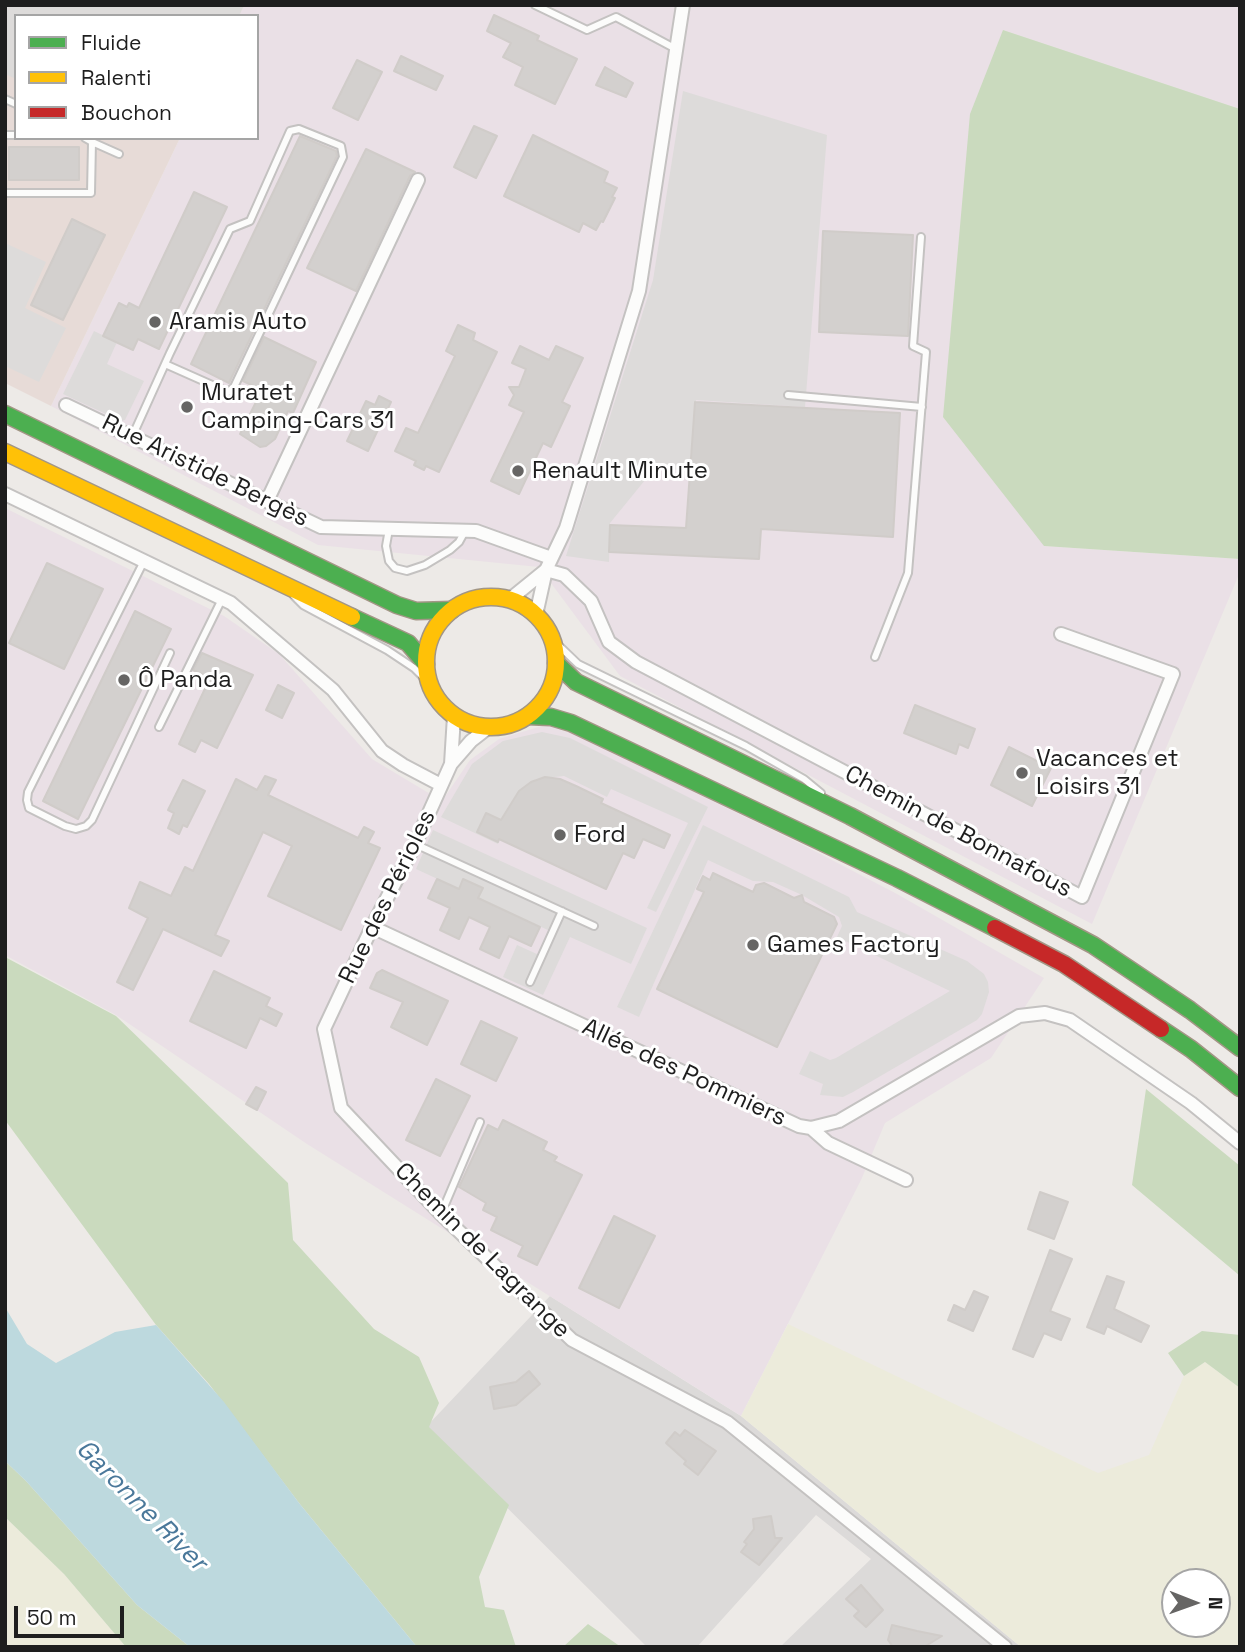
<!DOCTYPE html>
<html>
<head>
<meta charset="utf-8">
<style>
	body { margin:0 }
	#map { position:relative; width:1245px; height:1652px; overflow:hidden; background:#edeae7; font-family:"Space Grotesk",sans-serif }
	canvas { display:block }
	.frame { position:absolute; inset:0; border:7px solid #1e1e1e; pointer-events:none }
	.legend { position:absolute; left:14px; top:14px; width:245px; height:126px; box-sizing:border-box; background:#fff; border:2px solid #a5a5a5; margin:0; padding:9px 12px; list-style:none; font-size:21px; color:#1e1e1e }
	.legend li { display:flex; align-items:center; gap:14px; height:35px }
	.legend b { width:35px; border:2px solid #a5a5a5 }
	.north { position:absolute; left:1161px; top:1568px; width:70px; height:70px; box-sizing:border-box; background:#fff; border:2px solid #a5a5a5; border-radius:50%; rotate:91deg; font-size:19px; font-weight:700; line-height:28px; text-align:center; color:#1e1e1e }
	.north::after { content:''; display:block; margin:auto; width:24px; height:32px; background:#666564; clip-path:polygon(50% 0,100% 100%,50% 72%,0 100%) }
	.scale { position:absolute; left:14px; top:1606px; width:110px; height:32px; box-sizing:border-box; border:4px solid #1e1e1e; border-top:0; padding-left:9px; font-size:21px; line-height:24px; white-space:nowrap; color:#1e1e1e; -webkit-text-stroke:5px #fff; paint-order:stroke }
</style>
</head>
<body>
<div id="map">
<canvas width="1245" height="1652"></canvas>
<div class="frame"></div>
<ul class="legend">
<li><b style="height:9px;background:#4caf50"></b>Fluide</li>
<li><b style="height:9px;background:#ffc107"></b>Ralenti</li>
<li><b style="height:9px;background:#c62828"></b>Bouchon</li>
</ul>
<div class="north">N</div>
<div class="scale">50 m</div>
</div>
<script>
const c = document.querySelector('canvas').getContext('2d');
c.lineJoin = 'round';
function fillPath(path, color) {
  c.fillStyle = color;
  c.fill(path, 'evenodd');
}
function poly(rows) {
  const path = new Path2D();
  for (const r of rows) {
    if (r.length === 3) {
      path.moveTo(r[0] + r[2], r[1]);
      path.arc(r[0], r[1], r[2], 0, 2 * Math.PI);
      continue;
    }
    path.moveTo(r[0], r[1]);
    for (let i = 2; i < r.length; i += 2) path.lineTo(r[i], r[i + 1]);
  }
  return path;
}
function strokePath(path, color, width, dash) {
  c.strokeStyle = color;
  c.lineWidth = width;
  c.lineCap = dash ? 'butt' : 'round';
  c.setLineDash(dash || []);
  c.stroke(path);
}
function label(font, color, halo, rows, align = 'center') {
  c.font = font + ' "Space Grotesk",sans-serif';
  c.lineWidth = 6;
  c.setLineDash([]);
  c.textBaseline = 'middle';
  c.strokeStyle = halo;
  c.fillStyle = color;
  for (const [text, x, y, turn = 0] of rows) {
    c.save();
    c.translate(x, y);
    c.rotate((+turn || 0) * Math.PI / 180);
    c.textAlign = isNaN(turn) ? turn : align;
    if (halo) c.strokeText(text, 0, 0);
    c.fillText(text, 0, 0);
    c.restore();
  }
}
fillPath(poly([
	[550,1296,741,1416,1021,1647,780,1647,871,1559,816,1515,697,1647,647,1647,426,1427]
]), '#dcdad9');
fillPath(poly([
	[244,5,1240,5,1240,109,1003,30,1044,546,1240,559,1240,572,1092,924,620,676,539,567,318,545,51,406,180,138,257,138,257,16,239,16],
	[5,508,224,616,279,654,372,759,442,801,470,760,499,739,545,725,577,735,803,845,897,894,1044,978,991,1058,885,1123,861,1180,741,1416,307,1144,116,1015,5,955]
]), '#eae0e6');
fillPath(poly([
	[5,5,244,5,239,16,16,16,16,138,180,138,51,406,5,383]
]), '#e7dbd7');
fillPath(poly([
	[788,1324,1098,1473,1149,1455,1184,1376,1205,1362,1240,1388,1240,1647,1021,1647,741,1416],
	[1175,1582,1217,1582,1217,1624,1175,1624],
	[5,1517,64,1574,126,1647,5,1647]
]), '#ecebdb');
fillPath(poly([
	[1003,30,1240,109,1240,559,1044,546,943,417,970,114],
	[5,957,116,1016,288,1183,293,1240,374,1329,419,1357,439,1403,429,1427,509,1505,479,1577,485,1607,504,1610,516,1647,417,1647,299,1503,209,1384,156,1325,5,1120],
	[1146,1089,1240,1166,1240,1276,1132,1185],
	[1202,1331,1240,1335,1240,1388,1205,1362,1184,1376,1168,1353],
	[5,1461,26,1481,137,1605,190,1647,126,1647,64,1574,5,1517],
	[588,1624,621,1647,563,1647]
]), '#cadabe');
fillPath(poly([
	[5,5,244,5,239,16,16,16,16,79,5,74],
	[683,91,827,135,805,407,696,400,689,470,654,469,610,523,609,562,566,556,653,280],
	[5,243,46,262,25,308,66,328,39,382,5,366],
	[94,331,117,342,107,364,144,381,125,420,121,421,63,394],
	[542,732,570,738,708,807,656,912,647,908,688,823,611,789,607,797,564,776,536,779,515,801,498,844,441,817,472,764,503,741],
	[703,825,849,897,857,912,967,961,984,974,988,982,989,992,982,1014,977,1020,853,1092,843,1097,820,1095,823,1084,799,1074,810,1051,830,1060,836,1058,950,991,837,937,842,926,839,917,802,895,773,882,753,881,708,860,639,1017,617,1007],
	[433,830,647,928,631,964,570,937,543,995,503,977,517,945,539,955,550,931,416,869]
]), '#dddbda');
fillPath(poly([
	[5,1307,27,1344,56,1363,115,1332,156,1325,224,1402,299,1503,417,1647,190,1647,137,1605,26,1481,5,1461]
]), '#bdd9de');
const building = poly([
	[494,15,539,36,537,40,577,59,555,104,515,85,523,67,503,57,511,43,487,31,494,15],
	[401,56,443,76,436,90,394,71,401,56],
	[357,60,382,72,358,120,333,108,357,60],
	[605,67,633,83,626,97,596,85,605,67],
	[474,126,497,136,476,178,454,167,474,126],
	[533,135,608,172,604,182,617,188,612,197,615,198,603,222,601,221,596,230,583,223,579,232,504,196,533,135],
	[300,136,336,151,337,156,229,383,191,364,300,136],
	[9,147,79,147,79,180,9,180,9,147],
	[366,149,415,172,410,176,356,291,307,268,366,149],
	[194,192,227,207,159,349,138,339,133,350,103,336,119,303,127,307,129,303,139,308,194,192],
	[72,219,105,235,63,320,31,305,72,219],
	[823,231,913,235,908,336,819,332,823,231],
	[458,325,475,333,473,340,497,352,439,472,426,466,424,470,414,465,416,461,395,451,406,428,418,433,455,356,446,351,458,325],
	[264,337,316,362,293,413,288,411,275,439,266,446,260,447,240,434,262,390,243,381,264,337],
	[520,346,549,360,556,346,583,358,562,402,570,406,551,447,543,443,519,494,491,481,524,412,509,405,514,395,509,387,519,387,526,369,512,363,520,346],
	[379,396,391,402,368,451,347,441,366,401,375,405,379,396],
	[695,402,900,413,893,537,761,529,759,559,609,552,610,525,686,528,695,402],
	[47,563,103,589,64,669,9,643,47,563],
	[135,611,171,629,78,819,43,801,135,611],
	[202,653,253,675,217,748,201,740,195,752,179,744,210,678,193,670,202,653],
	[278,685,294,693,282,718,266,710,278,685],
	[915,705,975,729,968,748,959,744,956,754,904,733,915,705],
	[1009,747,1051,768,1032,806,991,785,1009,747],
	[265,776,276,780,268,795,358,838,364,827,374,832,368,843,380,848,341,930,268,896,292,846,263,832,215,935,229,941,221,956,163,929,133,990,117,982,148,918,129,908,140,882,171,896,185,867,193,871,236,779,257,790,265,776],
	[545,777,560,779,576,786,603,799,601,803,670,835,664,848,643,839,634,858,623,853,606,889,499,839,498,842,477,832,486,813,501,820,519,791,531,782,545,777],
	[183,780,205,791,187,827,183,825,179,834,168,828,174,813,168,810,183,780],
	[713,873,753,892,756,885,764,883,794,898,802,895,804,902,834,917,837,924,777,1047,657,989,704,892,697,889,703,876,710,880,713,873],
	[437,879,459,889,463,879,483,888,478,898,540,927,531,946,509,936,499,958,480,949,490,927,469,917,459,939,440,930,450,908,428,898,437,879],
	[382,970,448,1001,427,1045,391,1027,403,1002,370,988,377,973,382,970],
	[214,971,270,998,266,1006,282,1014,276,1026,260,1018,246,1048,190,1021,214,971],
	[481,1021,517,1038,496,1081,461,1064,481,1021],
	[436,1079,470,1096,440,1156,406,1140,436,1079],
	[256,1087,266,1092,257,1110,246,1104,256,1087],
	[503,1120,547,1142,543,1150,557,1157,554,1161,582,1175,537,1265,518,1256,523,1246,491,1230,497,1217,483,1210,486,1203,459,1187,488,1125,498,1130,503,1120],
	[1040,1192,1068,1202,1054,1239,1028,1229,1040,1192],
	[614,1216,655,1236,619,1308,579,1288,614,1216],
	[1050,1250,1072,1259,1050,1311,1070,1319,1061,1340,1044,1333,1033,1357,1013,1349,1050,1250],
	[1107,1276,1124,1282,1114,1309,1149,1326,1141,1342,1107,1326,1104,1334,1087,1327,1107,1276],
	[974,1291,988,1297,973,1331,948,1320,954,1305,965,1310,974,1291],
	[529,1371,540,1384,516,1405,494,1409,490,1387,516,1382,529,1371],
	[685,1430,716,1451,698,1475,684,1464,686,1461,666,1443,675,1432,680,1436,685,1430],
	[771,1516,775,1538,782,1538,759,1565,741,1552,747,1544,744,1542,754,1529,753,1519,771,1516],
	[861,1585,883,1610,866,1627,854,1616,859,1611,846,1599,861,1585],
	[892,1625,917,1631,942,1636,924,1647,893,1647,888,1640,892,1625]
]);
fillPath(building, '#d3d0ce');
strokePath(building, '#d0ccc9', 2);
const lane = poly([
	[535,5,587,30,616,17,676,49],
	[5,99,16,104],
	[5,135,16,135],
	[92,142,119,154],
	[5,193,91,193,92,142,85,138],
	[788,395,922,407],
	[132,437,165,364,170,353,230,229,250,221,290,131,299,129,341,146,343,157,234,387,228,392,165,364],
	[389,529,386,546,389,561,395,568,407,571,425,565,450,550,459,542,465,531],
	[144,561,28,792,27,800,29,808,65,826,76,829,86,826,92,820,170,653],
	[294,596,303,605,387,650,414,668,430,684],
	[552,639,578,664,746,746,804,779,821,793],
	[875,657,908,573,926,352,913,346,921,237],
	[159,727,222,599],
	[415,844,594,926],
	[530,982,562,911],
	[441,1214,480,1122]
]);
const street = poly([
	[66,405,321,527,476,531,551,558],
	[5,494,231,603,333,690,382,751,403,765,441,785],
	[267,501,418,180],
	[546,570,564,575,591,601,609,642,636,662,1082,897,1173,674,1061,634],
	[509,600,546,570],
	[536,615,546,570,566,528,639,291,683,5],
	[489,727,471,741,451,764,415,844,372,927,324,1029,341,1108,441,1214,572,1340,727,1422,1005,1647],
	[451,764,454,716],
	[372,927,799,1126,811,1128,839,1121,1019,1016,1045,1013,1070,1020,1191,1103,1240,1143],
	[811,1128,828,1143,906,1180]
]);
const fast = poly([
	[5,414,397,605,416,611,452,610],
	[352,617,408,643,426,664],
	[556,663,576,682,850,816,1093,945,1190,1010,1240,1048],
	[528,716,551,717,571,723,897,878,995,928],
	[1161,1029,1191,1049,1240,1088]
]);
const slow = poly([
	[5,452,352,617],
	[491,662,65]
]);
const jam = poly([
	[995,928,1064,964,1161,1029]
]);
strokePath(lane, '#c4c2c1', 10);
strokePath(street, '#c4c2c1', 16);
strokePath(fast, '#a29685', 19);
strokePath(slow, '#a29685', 19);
strokePath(jam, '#a29685', 19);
strokePath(lane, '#fcfcfb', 6);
strokePath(street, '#fcfcfb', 12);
strokePath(fast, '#4caf50', 16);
strokePath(slow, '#ffc107', 16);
strokePath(jam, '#c62828', 16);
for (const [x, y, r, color] of [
	[155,322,7,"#666564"],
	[187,407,7,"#666564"],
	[518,471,7,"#666564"],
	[124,680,7,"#666564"],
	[1022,773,7,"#666564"],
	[560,835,7,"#666564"],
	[753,945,7,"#666564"]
]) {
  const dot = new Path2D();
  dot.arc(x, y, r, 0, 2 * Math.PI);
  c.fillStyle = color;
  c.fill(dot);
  strokePath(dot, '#fff', 2.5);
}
label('24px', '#1e1e1e', '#fff', [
	["Aramis Auto",169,322],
	["Muratet",201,393],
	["Camping-Cars 31",201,421],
	["Renault Minute",532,471],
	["Ô Panda",138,680],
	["Vacances et",1036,759],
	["Loisirs 31",1036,787],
	["Ford",574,835],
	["Games Factory",767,945]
], 'left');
label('24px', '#1e1e1e', '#fff', [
	["Rue Aristide Bergès",205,471,26],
	["Chemin de Bonnafous",958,832,28],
	["Rue des Périoles",388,897,-64],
	["Allée des Pommiers",684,1073,25],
	["Chemin de Lagrange",482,1251,45]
]);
label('italic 26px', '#4a789a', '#fff', [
	["Garonne River",141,1506,45]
]);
</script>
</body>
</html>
